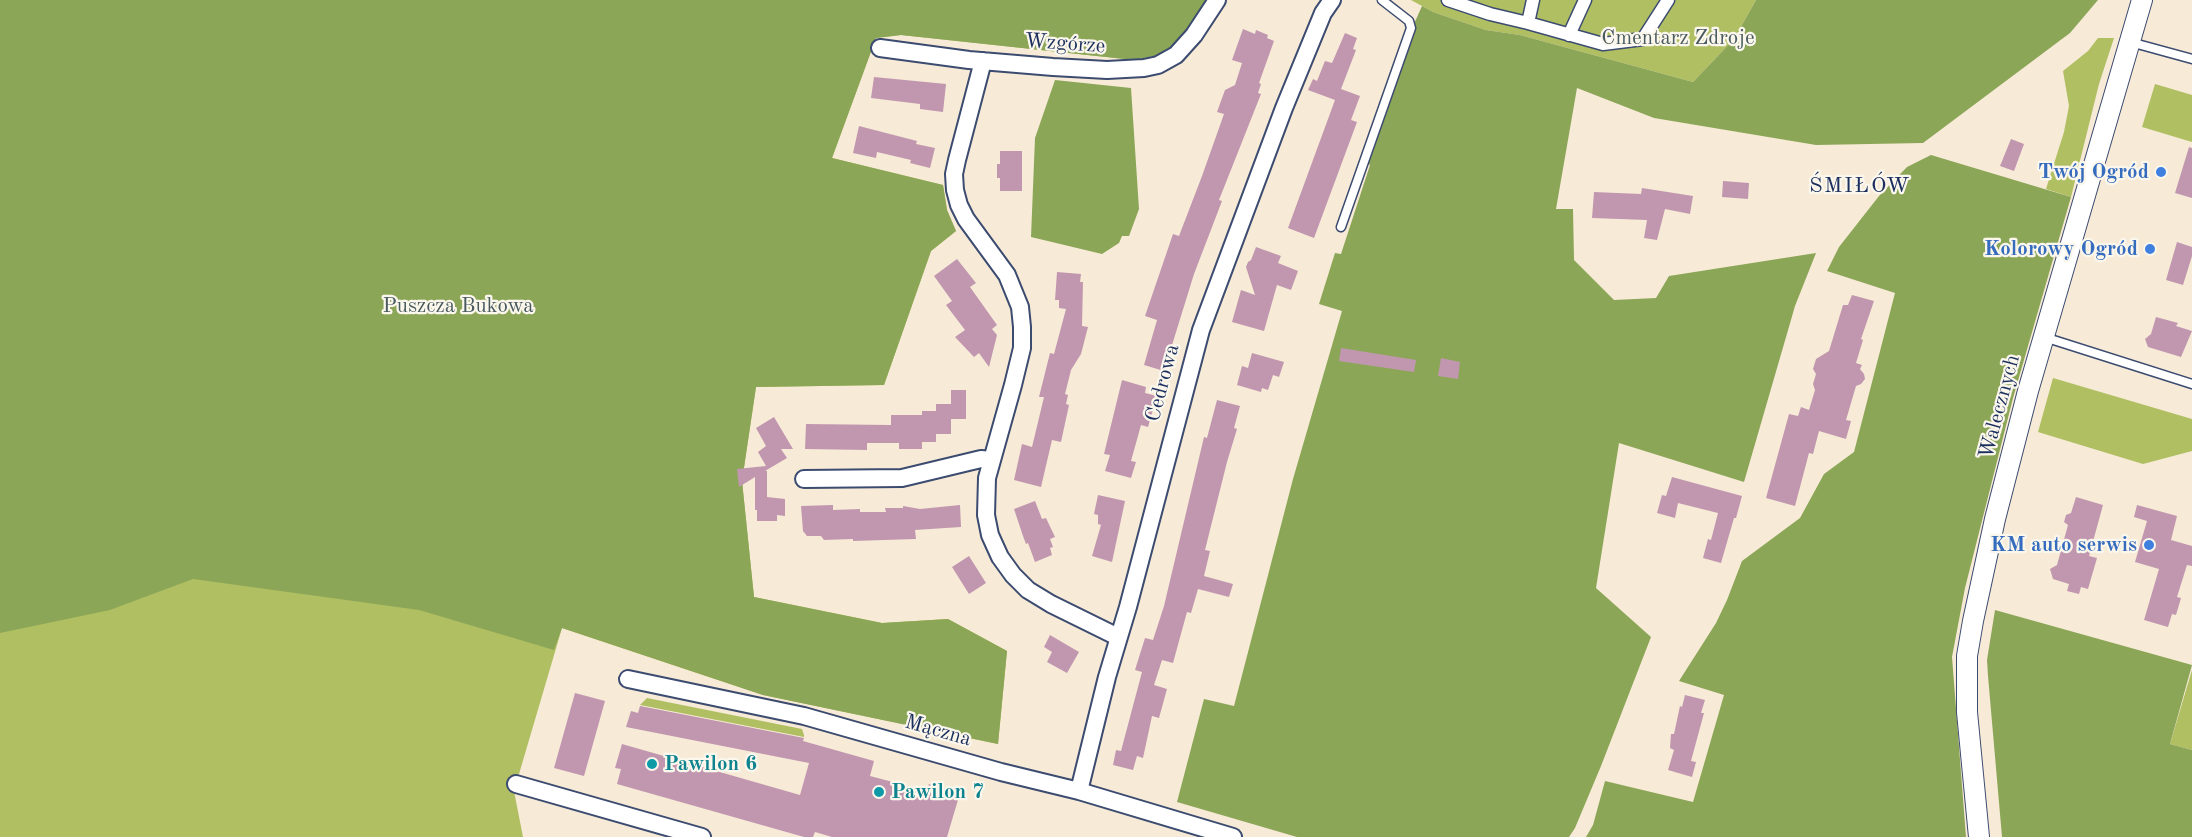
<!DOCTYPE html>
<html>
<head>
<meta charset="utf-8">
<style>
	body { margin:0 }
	canvas { display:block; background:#f7ead6 }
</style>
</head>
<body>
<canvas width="2192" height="837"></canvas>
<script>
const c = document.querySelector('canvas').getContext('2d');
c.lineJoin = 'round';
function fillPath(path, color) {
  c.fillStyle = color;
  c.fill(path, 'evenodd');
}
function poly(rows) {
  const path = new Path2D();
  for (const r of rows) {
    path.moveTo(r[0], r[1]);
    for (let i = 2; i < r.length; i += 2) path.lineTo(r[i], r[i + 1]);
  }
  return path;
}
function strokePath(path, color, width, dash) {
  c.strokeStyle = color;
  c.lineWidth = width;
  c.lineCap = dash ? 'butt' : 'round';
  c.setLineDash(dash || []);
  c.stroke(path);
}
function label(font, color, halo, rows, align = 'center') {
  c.font = font + ' "Old Standard TT",serif';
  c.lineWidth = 4.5;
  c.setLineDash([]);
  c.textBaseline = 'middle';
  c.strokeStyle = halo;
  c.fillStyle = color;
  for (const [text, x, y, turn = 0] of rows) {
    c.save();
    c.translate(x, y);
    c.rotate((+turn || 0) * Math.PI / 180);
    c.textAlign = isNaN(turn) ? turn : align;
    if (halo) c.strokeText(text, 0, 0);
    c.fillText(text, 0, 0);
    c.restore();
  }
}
fillPath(poly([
	[0,0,1206,0,1134,60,901,35,876,38,832,158,943,185,947,210,956,231,931,251,884,385,756,387,742,481,754,597,882,623,948,619,1007,651,998,744,763,695,562,628,514,791,523,837,0,837],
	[1411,0,1756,0,1734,39,1693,82,1520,35,1486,30,1433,12],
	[2098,38,2114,38,2099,84,2071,197,2046,189,2064,132,2069,106,2063,71,2088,51],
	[2155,84,2192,95,2192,142,2142,127],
	[2053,378,2192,419,2192,451,2143,464,2038,432],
	[2192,670,2192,750,2170,744],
	[647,698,802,729,804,735,804,737,640,705]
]), '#b0bf62');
fillPath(poly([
	[0,0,1206,0,1198,21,1169,53,1134,60,901,35,876,38,832,158,943,185,947,210,956,231,931,251,884,385,756,387,742,481,754,597,882,623,948,619,1007,651,998,744,763,695,562,628,554,650,419,610,193,579,110,610,0,633],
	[1756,0,2098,0,2070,33,1923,143,1816,145,1654,118,1577,88,1556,209,1573,209,1574,260,1614,300,1656,298,1669,276,1816,253,1795,306,1744,482,1619,443,1596,588,1651,637,1601,766,1575,828,1569,837,1297,837,1177,802,1204,699,1234,706,1293,479,1342,311,1319,304,1335,253,1341,254,1370,165,1367,163,1410,33,1422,6,1433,12,1486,30,1520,35,1693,82,1734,39],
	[1055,80,1131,88,1139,209,1129,236,1122,236,1119,243,1102,254,1031,237,1035,138],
	[1931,155,2071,197,2013,398,1965,588,1952,657,1966,837,1586,837,1593,825,1605,781,1693,802,1724,695,1679,681,1716,623,1727,600,1742,561,1800,518,1824,474,1854,452,1895,293,1827,271,1839,247,1879,196,1907,167],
	[1995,610,2192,665,2170,744,2192,750,2192,837,2002,837,1988,676,1987,660]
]), '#8ca658');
fillPath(poly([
	[1243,29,1255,34,1256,30,1268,35,1267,38,1274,41,1259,83,1261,84,1258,93,1261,94,1219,200,1222,201,1194,274,1164,371,1144,365,1157,320,1145,316,1173,234,1179,236,1202,176,1224,114,1217,112,1225,90,1235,85,1242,63,1232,60],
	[1345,33,1357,38,1353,49,1356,50,1341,89,1360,96,1351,120,1357,122,1314,238,1288,228,1335,100,1308,90,1313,79,1317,81,1325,61,1332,63],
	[874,77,946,84,943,112,920,109,920,104,871,98],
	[859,126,917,141,916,144,935,148,930,168,910,163,911,160,877,152,876,158,853,153],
	[2011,139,2024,144,2014,171,2000,166],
	[2189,147,2192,148,2192,198,2175,193],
	[1000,151,1022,151,1022,191,1000,191,1000,178,997,178,997,164,1000,164],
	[1723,181,1749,183,1748,199,1722,197],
	[1642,188,1693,196,1690,214,1665,209,1657,240,1644,238,1647,220,1592,218,1594,192,1641,194],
	[2177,242,2192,247,2192,256,2183,285,2166,280],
	[1256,247,1281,256,1278,263,1298,271,1291,290,1277,285,1264,331,1232,322,1241,290,1255,295,1246,267,1248,262,1251,260],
	[957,259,976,283,970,287,997,325,992,329,997,335,989,367,979,353,974,357,955,337,965,330,946,305,952,301,934,276],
	[1057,272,1081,274,1080,282,1083,282,1082,326,1088,327,1081,354,1071,370,1065,394,1068,395,1066,404,1069,405,1061,442,1052,440,1041,487,1014,480,1022,444,1032,447,1044,397,1039,397,1050,353,1054,354,1066,309,1059,308,1059,300,1055,300],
	[1852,295,1874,301,1861,339,1863,340,1856,363,1862,365,1860,369,1864,374,1865,379,1861,384,1856,386,1846,420,1851,421,1846,439,1819,431,1813,454,1809,453,1795,506,1766,498,1789,414,1798,416,1801,407,1809,410,1815,390,1813,384,1816,374,1813,369,1816,359,1829,351,1843,305,1848,305],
	[2156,317,2178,323,2176,326,2192,331,2181,357,2148,347,2145,339,2151,334],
	[1341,348,1416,360,1414,372,1339,361],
	[1252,353,1284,362,1279,377,1273,375,1268,390,1262,388,1261,392,1237,385,1242,366,1248,368],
	[1441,358,1460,362,1458,379,1438,376],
	[1122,380,1146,387,1145,393,1157,396,1148,427,1141,425,1131,461,1136,462,1131,478,1105,471,1110,455,1104,454],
	[951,390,966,390,966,419,951,419,951,434,936,434,936,442,922,442,922,449,899,449,899,443,867,443,867,450,805,449,806,424,891,425,891,415,922,415,922,411,936,411,936,404,951,404],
	[1217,400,1240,406,1234,428,1237,429,1227,462,1205,550,1210,551,1204,576,1233,584,1229,597,1198,589,1191,613,1187,612,1173,663,1162,660,1154,685,1167,689,1159,718,1152,716,1143,758,1137,756,1133,770,1113,765,1116,750,1121,751,1142,672,1135,670,1145,638,1153,640,1164,606,1204,437,1207,438],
	[774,417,793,449,781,449,787,458,765,471,767,471,767,497,785,499,785,516,777,515,777,521,757,521,757,510,755,510,755,477,739,487,737,469,766,466,758,452,766,446,756,428],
	[1672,477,1742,496,1736,518,1734,518,1721,563,1703,558,1708,539,1711,540,1718,513,1678,503,1675,518,1657,513,1662,495,1666,496],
	[1098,495,1125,501,1112,562,1092,556,1101,525,1098,524,1098,515,1094,514],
	[2076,497,2103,505,2089,556,2097,558,2088,589,2081,587,2079,594,2067,591,2069,584,2053,579,2050,569,2057,565,2068,525,2064,522,2066,515,2071,513],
	[1035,501,1042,519,1046,518,1055,537,1050,539,1053,547,1050,548,1052,555,1035,562,1028,543,1026,544,1023,536,1014,509],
	[833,505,833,510,860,509,860,512,886,512,885,508,903,508,903,506,920,509,960,505,961,527,915,530,916,539,853,541,853,539,824,540,821,536,807,536,803,531,801,506],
	[2137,505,2177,516,2171,540,2192,546,2192,566,2187,565,2177,597,2181,598,2176,615,2172,614,2168,627,2144,620,2159,569,2135,562,2147,521,2134,517],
	[969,556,986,583,969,594,952,567],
	[1050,635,1079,652,1067,673,1047,662,1052,652,1044,647],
	[575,693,605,701,584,776,554,768],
	[1685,695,1705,700,1701,713,1704,713,1691,761,1696,762,1692,777,1668,770,1674,750,1670,748,1671,734,1674,734,1680,706,1682,707],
	[640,706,804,738,803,741,874,761,870,776,927,791,929,784,960,793,947,837,832,837,815,832,813,837,804,837,617,784,621,769,615,768,622,744,800,795,809,763,626,727,631,711,638,713]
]), '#c197b0');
const service = poly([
	[2130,42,2192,59],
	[1341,227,1411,28,1409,21,1382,0],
	[2044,337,2192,384]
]);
const pedestrian = poly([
	[1448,0,1490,14,1528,23],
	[1533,0,1528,23,1603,44,1643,39,1668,0],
	[1569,35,1585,0]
]);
const minor = poly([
	[880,48,969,60,1053,67,1107,70,1144,68,1158,65,1176,55,1194,35,1217,0],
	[983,61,957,160,954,174,955,190,959,205,966,219,1007,275,1020,307,1022,327,1022,348,1013,385,987,478,986,515,990,535,1000,557,1013,575,1028,590,1051,604,1118,637],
	[804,479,902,478,981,459,991,460],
	[628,679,804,716,1001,772,1079,791,1233,837],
	[516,784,702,837],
	[1079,791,1107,677,1128,607,1201,330,1284,108,1323,13,1332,0]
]);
const tertiary = poly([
	[1979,837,1967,712,1967,656,1973,621,1995,519,2028,391,2142,0]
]);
strokePath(service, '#3c4b70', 11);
strokePath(pedestrian, '#3c4b70', 15);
strokePath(minor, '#3c4b70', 20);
strokePath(tertiary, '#3c4b70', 22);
strokePath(service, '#fff', 8);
strokePath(pedestrian, '#fff', 12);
strokePath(minor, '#fff', 16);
strokePath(tertiary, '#fff', 20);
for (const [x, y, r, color] of [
	[2161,172,6,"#3f7fe0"],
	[2150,249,6,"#3f7fe0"],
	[2149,545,6,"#3f7fe0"],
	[652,764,6,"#0f9aa8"],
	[879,792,6,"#0f9aa8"]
]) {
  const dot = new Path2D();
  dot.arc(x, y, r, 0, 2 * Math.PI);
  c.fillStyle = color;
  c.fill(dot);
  strokePath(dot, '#fbf7ec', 2);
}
label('21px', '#485a5f', '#fbf7ec', [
	["Cmentarz Zdroje",1678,38],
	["Puszcza Bukowa",458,306]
]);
label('21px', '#1b2f5e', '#fbf7ec', [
	["Wzgórze",1065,44,4],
	["Cedrowa",1163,383,-75],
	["Walecznych",2000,407,-75],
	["Mączna",938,731,16]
]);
label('bold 21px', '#366cbe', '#fbf7ec', [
	["Twój Ogród",2149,172],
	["Kolorowy Ogród",2138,249],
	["KM auto serwis",2137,545]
], 'right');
label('bold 21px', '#0d838f', '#fbf7ec', [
	["Pawilon 6",664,764],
	["Pawilon 7",891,792]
], 'left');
c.letterSpacing = '1.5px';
label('22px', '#1b2f5e', '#fbf7ec', [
	["ŚMIŁÓW",1860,186]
]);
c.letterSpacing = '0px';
</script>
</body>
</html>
